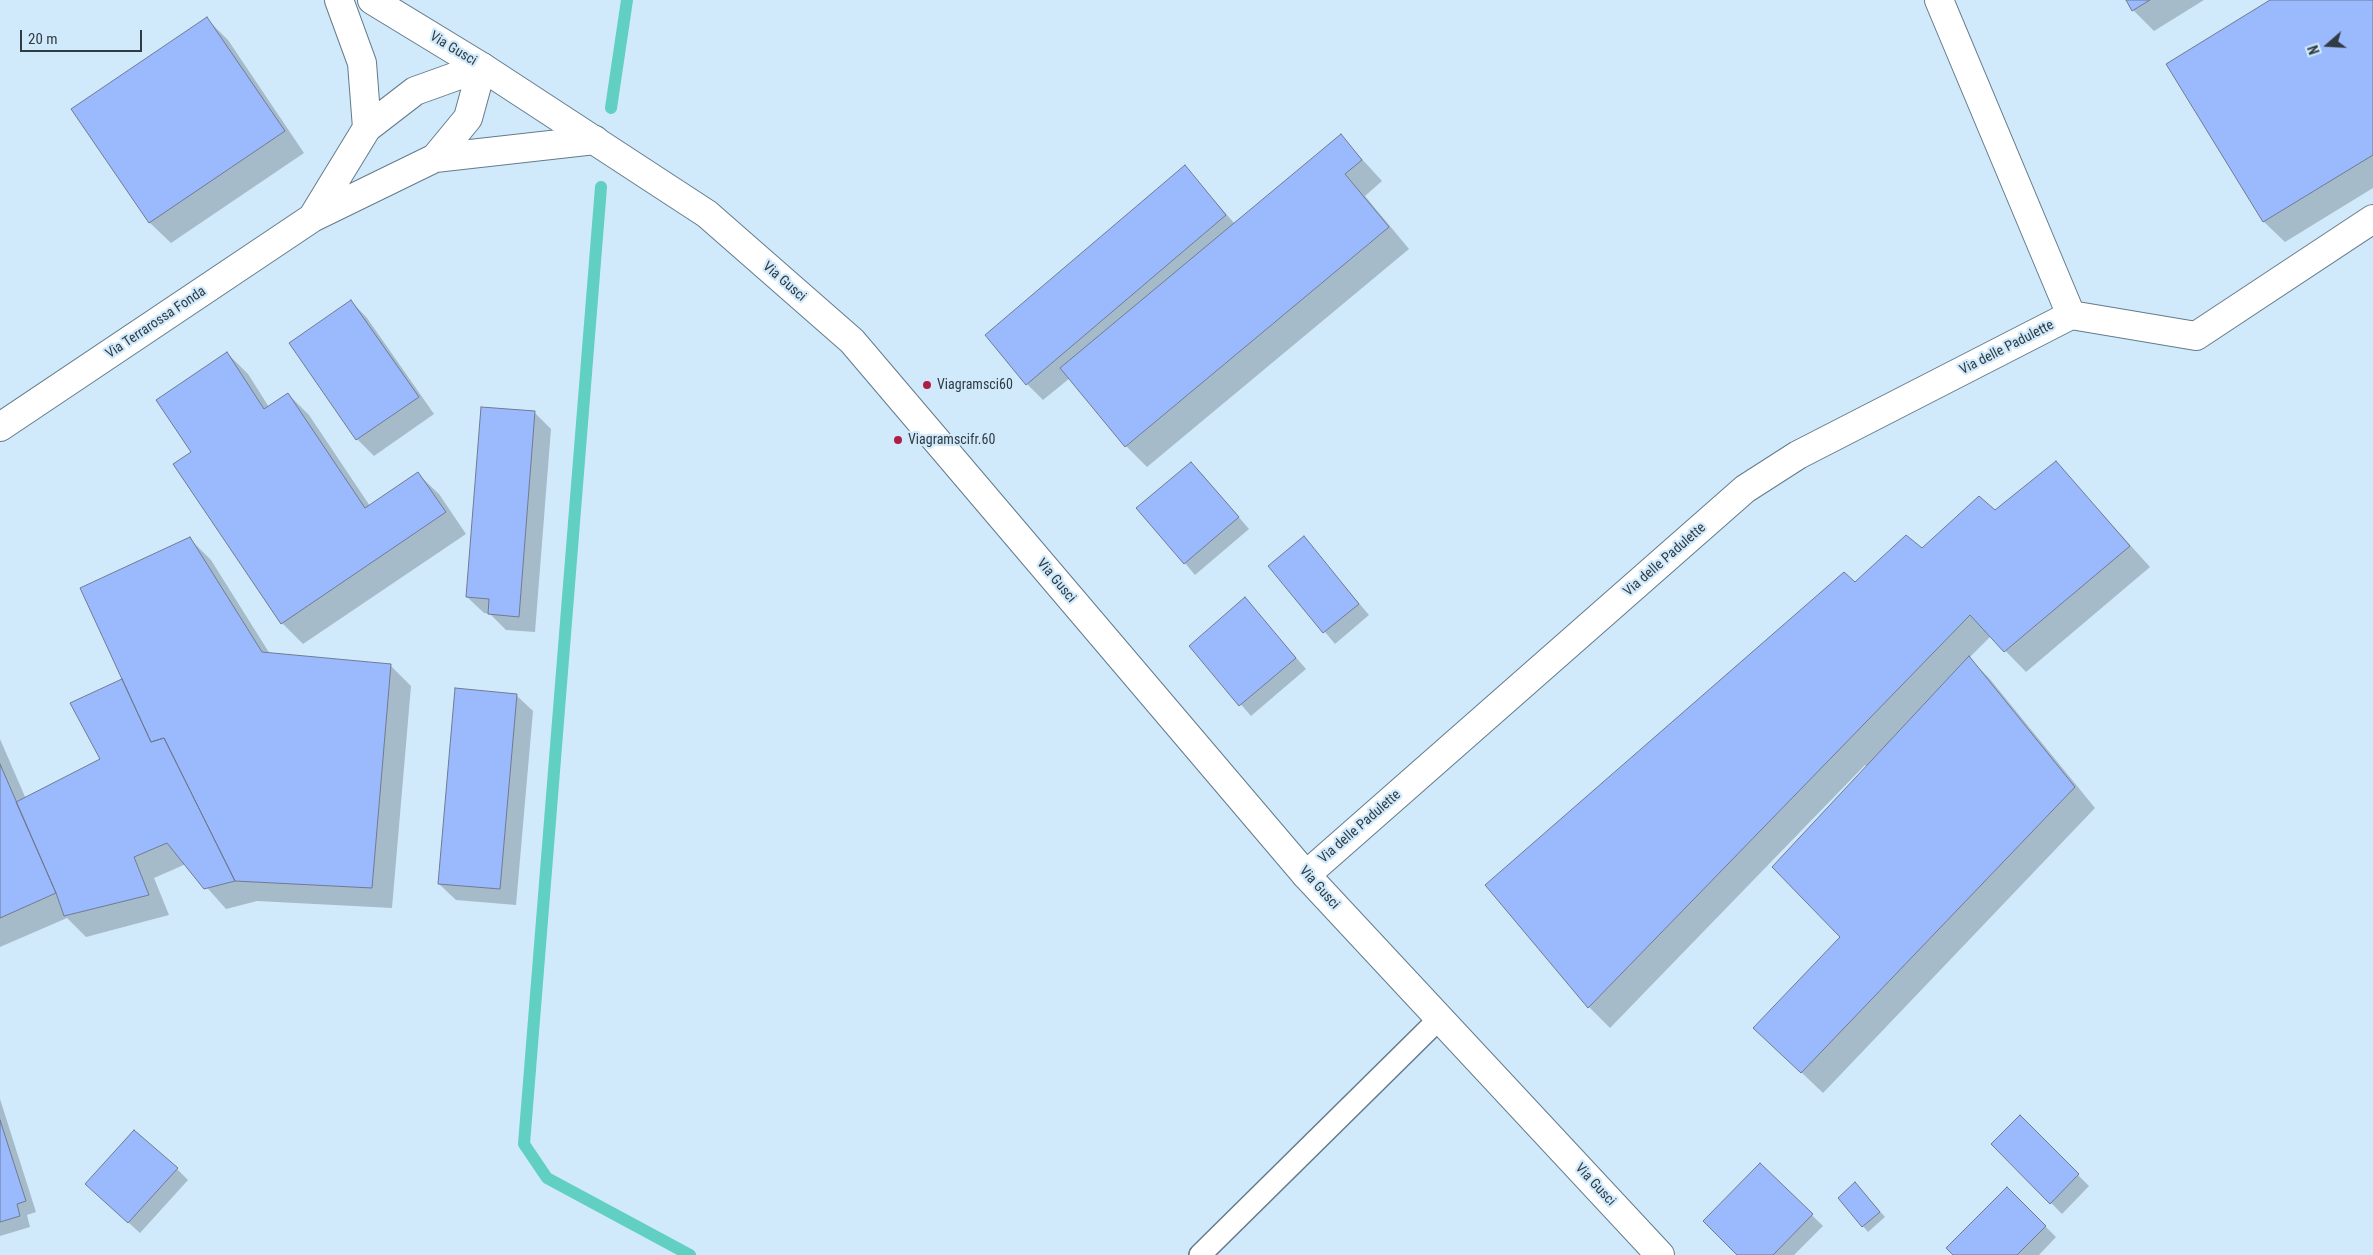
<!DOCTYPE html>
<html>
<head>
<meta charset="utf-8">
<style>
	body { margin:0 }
	#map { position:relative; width:2373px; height:1255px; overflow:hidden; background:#d0eafc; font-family:"Roboto Condensed",sans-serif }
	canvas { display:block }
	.north { position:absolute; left:2303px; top:20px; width:50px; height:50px; -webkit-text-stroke:4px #d0eafc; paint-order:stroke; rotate:251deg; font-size:14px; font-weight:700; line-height:20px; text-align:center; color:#303b42 }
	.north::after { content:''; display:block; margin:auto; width:18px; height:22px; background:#303b42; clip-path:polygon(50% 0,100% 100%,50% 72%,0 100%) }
	.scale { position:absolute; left:20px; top:30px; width:122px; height:22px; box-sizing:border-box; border:2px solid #303b42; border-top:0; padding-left:6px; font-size:15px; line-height:18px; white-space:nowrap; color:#303b42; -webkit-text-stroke:4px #d0eafc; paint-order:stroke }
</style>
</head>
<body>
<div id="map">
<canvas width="2373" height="1255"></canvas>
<div class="north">N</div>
<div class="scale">20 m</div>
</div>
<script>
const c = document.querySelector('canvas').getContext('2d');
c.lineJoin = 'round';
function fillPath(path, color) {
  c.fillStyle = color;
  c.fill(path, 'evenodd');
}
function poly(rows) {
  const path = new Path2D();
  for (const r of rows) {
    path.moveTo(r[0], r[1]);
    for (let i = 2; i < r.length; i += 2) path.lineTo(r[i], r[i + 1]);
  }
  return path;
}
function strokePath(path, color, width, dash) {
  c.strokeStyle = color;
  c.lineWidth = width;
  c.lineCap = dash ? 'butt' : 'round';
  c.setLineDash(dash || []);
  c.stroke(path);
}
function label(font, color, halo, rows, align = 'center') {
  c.font = font + ' "Roboto Condensed",sans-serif';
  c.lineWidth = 4.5;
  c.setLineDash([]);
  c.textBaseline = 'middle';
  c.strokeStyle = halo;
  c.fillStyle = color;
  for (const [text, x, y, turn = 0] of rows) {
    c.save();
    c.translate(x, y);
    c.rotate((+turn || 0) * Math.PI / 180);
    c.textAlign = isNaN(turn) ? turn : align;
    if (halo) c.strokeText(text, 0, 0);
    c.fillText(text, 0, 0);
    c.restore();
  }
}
fillPath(poly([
	[2127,0,2204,0,2154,31,2133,10],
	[2273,0,2373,0,2373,188,2285,242,2264,222,2168,64],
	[207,19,228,40,304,153,171,243,150,223,73,109],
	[1340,135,1382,181,1365,196,1409,249,1147,467,1126,446,1070,378,1043,400,1027,384,1185,167,1235,224],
	[351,301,367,318,434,414,374,456,357,439,291,343],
	[227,353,248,374,269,407,288,394,309,415,370,506,418,474,439,494,466,534,303,644,282,623,193,452],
	[535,413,551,429,535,632,506,630,490,614,484,613,467,597],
	[2056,463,2150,567,2026,672,1991,636,1969,658,1989,678,2095,808,1823,1093,1755,1028,1842,937,1867,767,1865,765,1610,1028,1589,1007,1487,885,1855,583,1995,512],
	[1202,474,1249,529,1195,575,1138,508],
	[1304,538,1369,615,1335,644,1270,566],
	[190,539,211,560,270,654,390,665,411,686,392,908,257,901,226,909,186,864,154,878,169,915,86,937,67,918,0,947,0,739,26,799,102,759,123,679],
	[1245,599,1306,669,1251,716,1190,646],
	[516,695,533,711,516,905,456,900,439,884],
	[0,1099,36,1212,27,1215,30,1227,0,1236],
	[2020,1117,2089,1186,2062,1214,1993,1144],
	[1760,1164,1823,1226,1794,1255,1739,1255],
	[177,1169,188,1180,140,1233,98,1195],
	[2007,1188,2056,1237,2039,1255,1955,1255],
	[1860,1189,1885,1217,1868,1232,1839,1198]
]), '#0003');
strokePath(poly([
	[611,108,627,0],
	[601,187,524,1144,547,1178,690,1255]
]), '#61cfc2', 12);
const building = poly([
	[2126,0,2150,0,2132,11,2126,0],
	[2270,0,2373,0,2373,155,2263,222,2166,64,2270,0],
	[207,17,285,131,149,223,71,109,207,17],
	[1341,134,1362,160,1345,174,1389,227,1125,447,1060,368,1341,134],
	[1185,165,1226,215,1026,385,985,335,1185,165],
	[351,300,419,397,356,440,289,343,351,300],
	[227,352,264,409,288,393,365,508,418,472,446,512,281,624,173,464,191,452,156,400,227,352],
	[481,407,535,411,519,617,488,614,489,599,466,597,481,407],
	[2056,461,2130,546,2004,652,1970,615,1588,1008,1485,885,1844,572,1855,582,1906,535,1922,548,1979,496,1995,510,2056,461],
	[1191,462,1239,517,1184,564,1136,508,1191,462],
	[1304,536,1359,604,1323,633,1268,566,1304,536],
	[190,537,262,652,391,664,372,888,235,881,164,738,151,742,80,588,190,537],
	[1245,597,1296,658,1239,706,1189,646,1245,597],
	[1969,656,2075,787,1801,1073,1753,1028,1840,937,1772,867,1969,656],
	[122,679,151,742,164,738,235,881,204,889,167,843,134,857,149,895,64,916,56,893,16,802,100,759,70,703,122,679],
	[455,688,517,694,500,889,438,884,455,688],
	[0,764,56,893,0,918,0,764],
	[2020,1115,2079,1174,2050,1204,1991,1144,2020,1115],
	[0,1120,26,1201,17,1204,20,1216,0,1222,0,1120],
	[134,1130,178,1168,128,1223,85,1184,134,1130],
	[1760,1163,1813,1214,1773,1255,1737,1255,1703,1221,1760,1163],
	[1855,1182,1880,1212,1862,1227,1838,1198,1855,1182],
	[2007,1187,2046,1226,2017,1255,1953,1255,1946,1248,2007,1187]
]);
fillPath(building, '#9bbafe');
strokePath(building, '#6f7a91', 1);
const lane = poly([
	[1200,1255,1440,1018]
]);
const street = poly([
	[339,0,362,63,367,128],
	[1939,0,2071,315],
	[435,158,468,118,482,67],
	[312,218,367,128,415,91,482,67],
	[0,427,312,218,435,158,595,140],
	[1306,875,1745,489,1798,455,2071,315,2196,336,2373,219]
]);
const secondary = poly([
	[372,0,482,67,707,214,852,341,1306,875,1660,1255]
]);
strokePath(lane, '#647b8b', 24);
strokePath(street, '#647b8b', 30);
strokePath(secondary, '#647b8b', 30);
strokePath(lane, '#fff', 21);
strokePath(street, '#fff', 28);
strokePath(secondary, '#fff', 28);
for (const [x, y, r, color] of [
	[927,385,5,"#af1c44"],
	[898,440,5,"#af1c44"]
]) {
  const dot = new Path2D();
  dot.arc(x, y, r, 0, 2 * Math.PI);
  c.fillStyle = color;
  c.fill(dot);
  strokePath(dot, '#d0eafc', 2);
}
label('14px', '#303b42', '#d0eafc', [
	["Via Gusci",453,49,31],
	["Via Gusci",784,282,41],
	["Via Terrarossa Fonda",156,323,-34],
	["Via delle Padulette",2007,348,-27],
	["Via delle Padulette",1665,560,-41],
	["Via Gusci",1056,581,50],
	["Via delle Padulette",1360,827,-41],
	["Via Gusci",1319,888,48],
	["Via Gusci",1595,1185,47]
]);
label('14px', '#303b42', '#d0eafc', [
	["Viagramsci60",937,385],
	["Viagramscifr.60",908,440]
], 'left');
</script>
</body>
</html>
